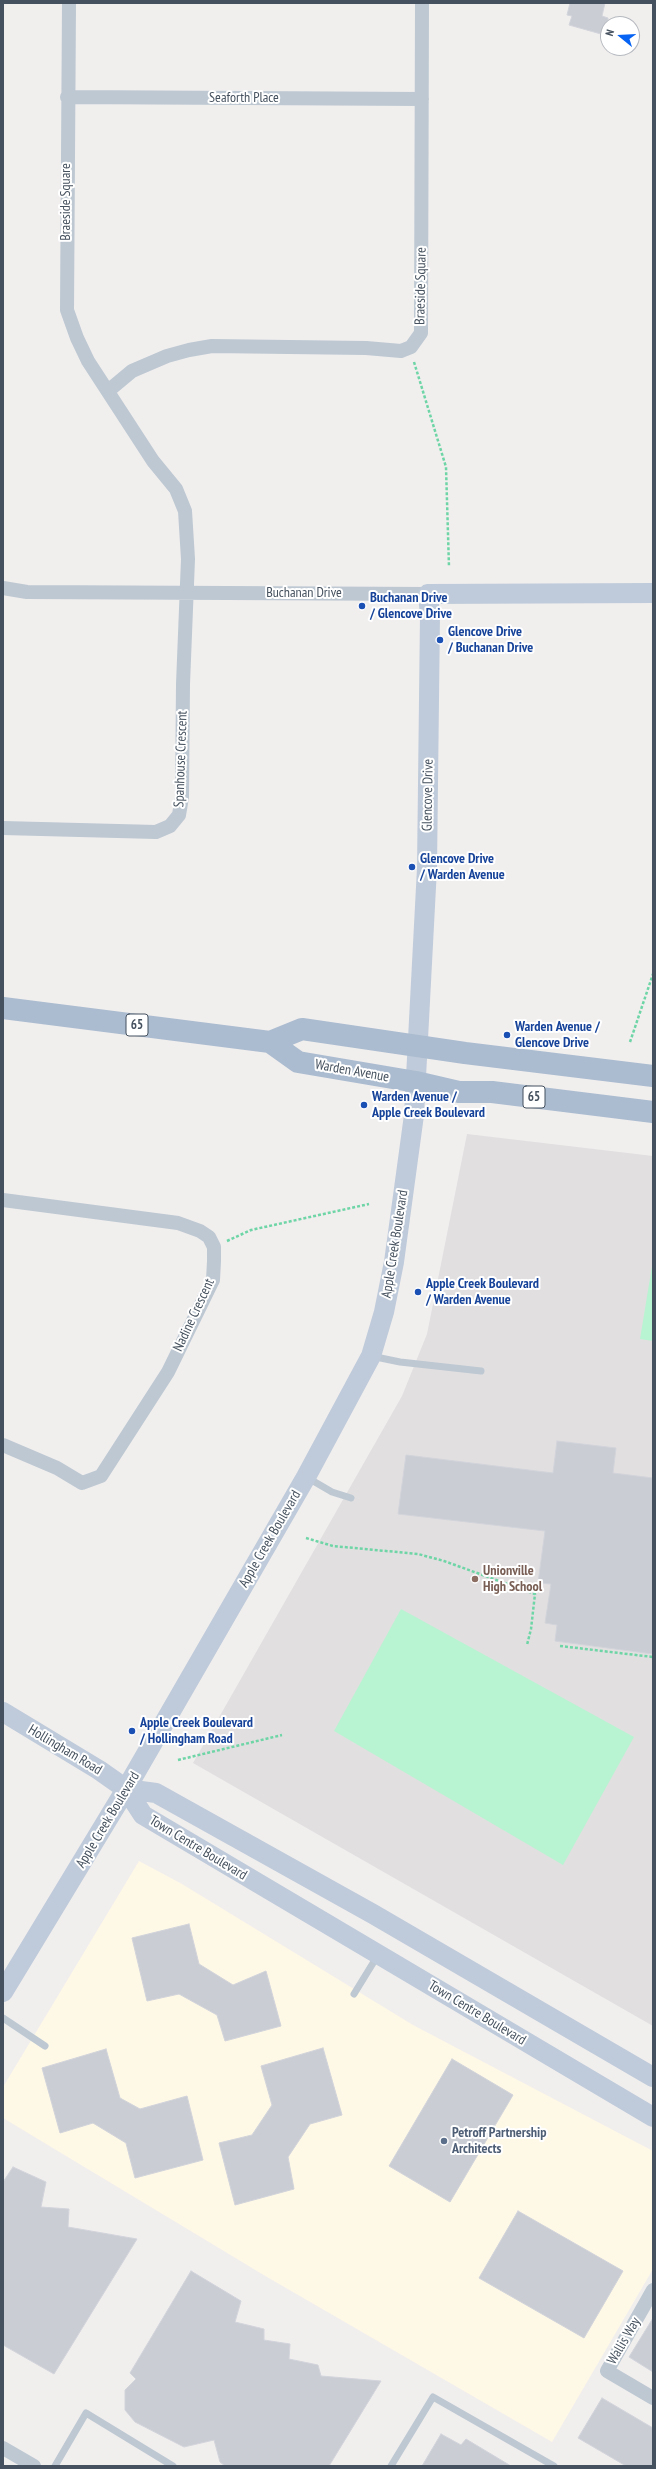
<!DOCTYPE html>
<html>
<head>
<meta charset="utf-8">
<style>
	body { margin:0 }
	#map { position:relative; width:656px; height:2469px; overflow:hidden; background:#f1eeee; font-family:"PT Sans Narrow",sans-serif }
	canvas { display:block }
	.frame { position:absolute; inset:0; border:4px solid #45515e; pointer-events:none }
	.north { position:absolute; left:600px; top:16px; width:40px; height:40px; box-sizing:border-box; background:#fff; border:1px solid #b5b9bf; border-radius:50%; rotate:288deg; font-size:11px; font-weight:700; line-height:16px; text-align:center; color:#45515e }
	.north::after { content:''; display:block; margin:auto; width:14px; height:18px; background:#0663f3; clip-path:polygon(50% 0,100% 100%,50% 72%,0 100%) }
</style>
</head>
<body>
<div id="map">
<canvas width="656" height="2469"></canvas>
<div class="frame"></div>
<div class="north">N</div>
</div>
<script>
const c = document.querySelector('canvas').getContext('2d');
c.lineJoin = 'round';
function fillPath(path, color) {
  c.fillStyle = color;
  c.fill(path, 'evenodd');
}
function poly(rows) {
  const path = new Path2D();
  for (const r of rows) {
    path.moveTo(r[0], r[1]);
    for (let i = 2; i < r.length; i += 2) path.lineTo(r[i], r[i + 1]);
  }
  return path;
}
function strokePath(path, color, width, dash) {
  c.strokeStyle = color;
  c.lineWidth = width;
  c.lineCap = dash ? 'butt' : 'round';
  c.setLineDash(dash || []);
  c.stroke(path);
}
function label(font, color, halo, rows, align = 'center') {
  c.font = font + ' "PT Sans Narrow",sans-serif';
  c.lineWidth = 4;
  c.setLineDash([]);
  c.textBaseline = 'middle';
  c.strokeStyle = halo;
  c.fillStyle = color;
  for (const [text, x, y, turn = 0] of rows) {
    c.save();
    c.translate(x, y);
    c.rotate((+turn || 0) * Math.PI / 180);
    c.textAlign = isNaN(turn) ? turn : align;
    if (halo) c.strokeText(text, 0, 0);
    c.fillText(text, 0, 0);
    c.restore();
  }
}
fillPath(poly([
	[139,1861,182,1884,413,2025,653,2151,653,2269,552,2442,267,2277,3,2118,3,2087]
]), '#fef8e6');
fillPath(poly([
	[467,1134,653,1156,653,2026,193,1763,402,1396,427,1334]
]), '#e2dfe0');
fillPath(poly([
	[653,1260,653,1341,640,1339],
	[401,1609,634,1737,563,1865,334,1731]
]), '#b8f4d2');
const building = poly([
	[570,3,605,3,602,16,608,18,608,36,569,25,572,16,567,15,570,3],
	[557,1441,616,1448,613,1473,653,1478,653,1654,555,1641,557,1625,545,1623,551,1584,538,1583,545,1531,398,1514,406,1455,553,1473,557,1441],
	[189,1924,199,1964,233,1985,266,1971,281,2026,225,2041,217,2015,179,1994,147,2001,132,1938,189,1924],
	[323,2048,342,2115,310,2124,288,2157,294,2189,235,2205,219,2143,252,2135,272,2105,261,2066,323,2048],
	[106,2049,120,2098,140,2109,187,2096,203,2160,135,2178,126,2143,93,2123,60,2133,42,2068,106,2049],
	[452,2059,513,2095,450,2202,389,2166,452,2059],
	[13,2167,46,2182,41,2207,69,2209,68,2227,137,2239,54,2374,3,2345,3,2182,13,2167],
	[518,2211,623,2271,584,2338,479,2278,518,2211],
	[191,2271,241,2301,235,2322,264,2329,264,2340,290,2344,289,2359,318,2365,321,2376,381,2381,329,2466,225,2466,220,2462,214,2440,184,2447,135,2422,125,2410,125,2390,136,2379,130,2373,191,2271],
	[653,2318,653,2372,629,2357,653,2318],
	[602,2398,653,2428,653,2466,626,2466,578,2438,602,2398],
	[441,2434,461,2445,466,2439,511,2466,422,2466,441,2434]
]);
fillPath(building, '#cacdd4');
strokePath(building, '#d2d4db', 1);
strokePath(poly([
	[414,362,446,467,449,567],
	[630,1042,653,974],
	[227,1241,251,1230,369,1204],
	[306,1538,333,1546,418,1554,444,1561,535,1594,531,1629,527,1645],
	[560,1646,653,1657],
	[178,1760,282,1735]
]), '#6dd5a6', 2.5, [3, 2]);
strokePath(poly([
	[371,1356,400,1362,481,1371],
	[308,1478,332,1492,351,1498],
	[354,1994,378,1955],
	[3,2018,45,2046],
	[55,2466,86,2413,173,2466],
	[391,2466,433,2397,554,2466]
]), '#bdc8d2', 7);
strokePath(poly([
	[67,97,422,99],
	[108,391,132,371,167,356,189,350,212,346,366,348,401,351,411,347,421,333,422,3],
	[3,588,27,592,428,594],
	[3,828,156,832,170,826,179,815,182,797,183,684,188,559,185,511,176,489,153,461,88,361,77,338,67,310,69,3],
	[3,1200,178,1223,200,1231,209,1237,214,1247,214,1261,213,1280,168,1372,101,1476,82,1483,57,1468,3,1445],
	[653,2290,607,2371,653,2398],
	[3,2448,34,2466]
]), '#bdc8d2', 14);
strokePath(poly([
	[3,1712,99,1770,126,1789,143,1815,653,2117],
	[126,1789,156,1793,373,1914,653,2077],
	[3,1992,126,1789,306,1477,371,1356,384,1312,394,1262,414,1115,427,868,430,615,428,594,653,593]
]), '#bfcbda', 20);
strokePath(poly([
	[3,1008,270,1042,298,1062,416,1082,459,1092,492,1092,653,1112],
	[270,1042,302,1029,465,1053,653,1076]
]), '#abbcd0', 22);
for (const [x, y, r, color] of [
	[362,606,4,"#1a4fb4"],
	[440,640,4,"#1a4fb4"],
	[412,867,4,"#1a4fb4"],
	[507,1035,4,"#1a4fb4"],
	[364,1105,4,"#1a4fb4"],
	[418,1292,4,"#1a4fb4"],
	[475,1579,4,"#8d6e63"],
	[132,1731,4,"#1a4fb4"],
	[444,2141,4,"#5c6f8a"]
]) {
  const dot = new Path2D();
  dot.arc(x, y, r, 0, 2 * Math.PI);
  c.fillStyle = color;
  c.fill(dot);
  strokePath(dot, '#fff', 1.5);
}
for (const [x, y, w] of [
	[137,1025,22],
	[534,1097,22]
]) {
  const box = new Path2D();
  box.roundRect(x - w / 2, y - 11, w, 22, 3);
  c.fillStyle = '#fff';
  c.fill(box);
  strokePath(box, '#45515e', 1);
}
label('bold 13px', '#45515e', null, [
	["65",137,1025],
	["65",534,1097]
]);
label('14px', '#45515e', '#fff', [
	["Seaforth Place",244,98],
	["Braeside Square",66,202,-90],
	["Braeside Square",421,286,-89],
	["Buchanan Drive",304,593],
	["Spanhouse Crescent",181,759,-88],
	["Glencove Drive",428,795,-89],
	["Warden Avenue",352,1071,10],
	["Apple Creek Boulevard",395,1244,-81],
	["Nadine Crescent",194,1315,-65],
	["Apple Creek Boulevard",270,1539,-60],
	["Hollingham Road",65,1750,31],
	["Apple Creek Boulevard",108,1820,-59],
	["Town Centre Boulevard",198,1848,31],
	["Town Centre Boulevard",477,2013,31],
	["Wallis Way",624,2341,-60]
]);
label('bold 14px', '#164399', '#fff', [
	["Buchanan Drive",370,598],
	["/ Glencove Drive",370,614],
	["Glencove Drive",448,632],
	["/ Buchanan Drive",448,648],
	["Glencove Drive",420,859],
	["/ Warden Avenue",420,875],
	["Warden Avenue /",515,1027],
	["Glencove Drive",515,1043],
	["Warden Avenue /",372,1097],
	["Apple Creek Boulevard",372,1113],
	["Apple Creek Boulevard",426,1284],
	["/ Warden Avenue",426,1300],
	["Apple Creek Boulevard",140,1723],
	["/ Hollingham Road",140,1739]
], 'left');
label('bold 14px', '#785e54', '#fff', [
	["Unionville",483,1571],
	["High School",483,1587]
], 'left');
label('bold 14px', '#4e5e75', '#fff', [
	["Petroff Partnership",452,2133],
	["Architects",452,2149]
], 'left');
</script>
</body>
</html>
